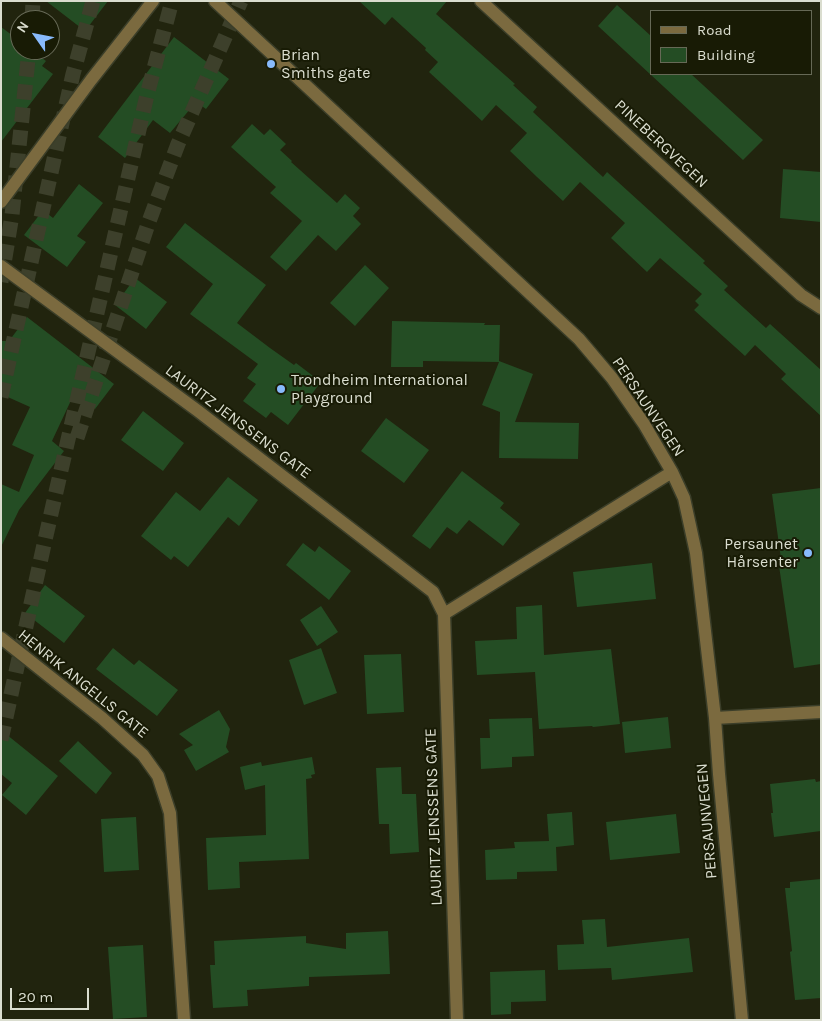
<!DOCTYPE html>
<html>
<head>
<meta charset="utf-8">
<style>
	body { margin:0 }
	#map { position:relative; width:822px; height:1021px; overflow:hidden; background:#21240e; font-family:Karla,sans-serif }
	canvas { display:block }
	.frame { position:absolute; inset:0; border:2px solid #daddcf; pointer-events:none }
	.legend { position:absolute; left:650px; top:10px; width:162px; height:65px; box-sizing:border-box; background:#181b05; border:1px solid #666956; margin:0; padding:6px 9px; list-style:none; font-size:15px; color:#daddcf }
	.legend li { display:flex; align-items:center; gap:10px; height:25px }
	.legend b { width:25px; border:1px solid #666956 }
	.north { position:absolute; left:10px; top:10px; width:50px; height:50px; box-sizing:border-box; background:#181b05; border:1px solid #666956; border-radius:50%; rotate:303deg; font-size:14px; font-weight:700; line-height:20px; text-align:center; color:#daddcf }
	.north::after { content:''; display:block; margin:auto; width:18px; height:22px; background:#88bafc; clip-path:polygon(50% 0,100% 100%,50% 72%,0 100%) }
	.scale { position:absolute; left:10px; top:988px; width:79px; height:22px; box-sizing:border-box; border:2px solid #daddcf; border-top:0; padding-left:6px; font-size:15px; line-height:18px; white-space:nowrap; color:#daddcf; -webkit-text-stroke:4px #181b05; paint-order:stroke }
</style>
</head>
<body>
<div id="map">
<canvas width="822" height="1021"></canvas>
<div class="frame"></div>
<ul class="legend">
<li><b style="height:6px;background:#7b6a3f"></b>Road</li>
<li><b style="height:14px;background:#244d24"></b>Building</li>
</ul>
<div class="north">N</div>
<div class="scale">20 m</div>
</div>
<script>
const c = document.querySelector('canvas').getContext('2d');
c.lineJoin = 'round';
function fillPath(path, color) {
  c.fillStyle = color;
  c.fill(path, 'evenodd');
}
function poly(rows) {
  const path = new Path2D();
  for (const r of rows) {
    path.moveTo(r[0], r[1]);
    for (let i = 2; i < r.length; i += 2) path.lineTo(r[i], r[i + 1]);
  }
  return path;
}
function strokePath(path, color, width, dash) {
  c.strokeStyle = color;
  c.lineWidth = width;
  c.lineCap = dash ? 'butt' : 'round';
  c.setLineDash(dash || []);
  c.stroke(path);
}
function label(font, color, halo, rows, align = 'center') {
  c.font = font + ' Karla,sans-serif';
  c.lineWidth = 4;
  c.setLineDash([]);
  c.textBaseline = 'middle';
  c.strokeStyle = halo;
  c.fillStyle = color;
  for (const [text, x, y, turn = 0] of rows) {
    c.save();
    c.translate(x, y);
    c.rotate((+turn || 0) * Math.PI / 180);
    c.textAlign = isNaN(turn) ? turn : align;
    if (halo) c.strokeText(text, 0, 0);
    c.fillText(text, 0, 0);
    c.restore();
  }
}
fillPath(poly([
	[46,1,108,1,85,31],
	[359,1,447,1,436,14,515,84,513,85,537,107,533,112,603,177,607,172,705,261,703,263,728,286,724,290,766,328,770,324,821,370,821,416,781,379,786,374,755,345,745,356,694,310,699,305,695,301,702,294,660,258,647,272,611,238,625,223,580,182,563,201,537,177,510,151,527,133,496,105,482,121,429,72,438,62,425,50,426,48,392,17,385,25],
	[617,5,651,36,651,74,691,74,763,140,743,160,598,26],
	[1,27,20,41,20,50,32,50,46,61,42,66,53,74,1,142],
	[174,37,229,79,206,109,196,102,170,133,153,120,125,158,98,137],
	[252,124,264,135,270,129,286,144,280,150,292,161,291,162,337,203,345,194,360,208,353,216,361,224,336,251,318,235,286,271,270,257,302,221,270,193,276,187,231,147],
	[783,169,821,172,821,222,780,218],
	[79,184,103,203,77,236,86,242,67,267,24,235,43,210,53,218],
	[185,223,266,285,237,323,270,348,294,365,296,363,321,382,288,425,271,412,266,418,243,401,256,384,247,378,258,364,190,314,213,284,166,247],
	[365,265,389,288,355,326,330,303],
	[135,278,167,302,146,329,115,305],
	[27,317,114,384,95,409,74,394,52,441,64,451,19,510,1,547,1,484,19,492,34,455,12,445,30,407,1,394,1,341,9,341],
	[392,321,485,323,484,325,500,325,499,361,533,374,515,422,579,423,578,459,499,458,500,412,482,405,499,362,423,361,423,367,391,367],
	[143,411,184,443,163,471,121,440],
	[386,418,429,450,404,483,361,451],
	[462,471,504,503,500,508,520,524,503,546,469,520,457,534,447,527,430,549,412,536],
	[228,477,258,500,239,526,228,517,188,567,174,556,171,560,141,536,176,492,200,511],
	[821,488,821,664,794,668,778,559,781,559,772,494],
	[303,543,315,552,319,546,351,571,329,600,286,565],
	[652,563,656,599,577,607,573,572],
	[45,585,85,616,64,643,25,613],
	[542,605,544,655,611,649,620,724,593,727,592,726,539,729,535,672,477,675,475,641,517,639,516,607],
	[321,606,338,632,317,646,300,620],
	[113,648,134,665,139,660,178,690,157,716,96,669],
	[321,648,337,693,304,705,289,660],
	[401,654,404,712,367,714,364,655],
	[219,710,230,729,226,747,229,752,196,771,184,750,193,745,179,734],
	[668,717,671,748,625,753,622,722],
	[532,718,534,756,512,757,512,767,481,769,480,738,490,738,489,719],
	[1,730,58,776,26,815,2,795,12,783,1,774],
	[78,741,112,773,96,794,59,761],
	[312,757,315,774,311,775,312,778,306,779,309,859,239,862,240,888,208,890,206,838,266,835,265,785,245,790,240,767,261,762,262,766],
	[401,767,402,794,416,794,419,852,390,854,389,824,379,824,376,768],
	[815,779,816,782,821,781,821,831,774,837,771,813,773,813,770,784],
	[572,812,574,845,556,847,557,871,517,872,517,879,486,880,485,850,515,848,514,842,549,841,547,814],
	[676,814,680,853,610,860,606,822],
	[136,817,139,870,104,872,101,819],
	[821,879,821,998,795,1000,790,952,792,951,785,888,790,888,790,882],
	[605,919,607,947,689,938,693,972,612,980,611,968,558,970,557,945,584,944,582,920],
	[388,931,390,974,309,977,309,986,247,990,248,1006,213,1008,210,965,215,965,214,941,306,936,306,943,346,949,346,933],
	[143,945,147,1017,113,1019,108,947],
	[545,970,546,1001,511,1002,511,1014,491,1015,490,972]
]), '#244d24');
strokePath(poly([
	[32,20,33,1],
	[1,282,12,215,29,50],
	[1,397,73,74,93,1],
	[77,438,148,224,178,144,241,1],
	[1,740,45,540,147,95,172,1]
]), '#3d402b', 15, [15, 8]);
const minor = poly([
	[215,1,579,339,612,378,644,424,672,472,684,498,696,553,715,718,719,774,742,1020],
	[481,1,801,295,821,308],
	[1,202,91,80,153,1],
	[1,266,198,411,433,592,444,614,457,1020],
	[444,614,672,472],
	[1,638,102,718,143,755,158,776,170,813,184,1020],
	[715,718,821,712]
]);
strokePath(minor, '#3b3e29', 15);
strokePath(minor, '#7b6a3f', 12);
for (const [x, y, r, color] of [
	[271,64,5,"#88bafc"],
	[281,389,5,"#88bafc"],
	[808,553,5,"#88bafc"]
]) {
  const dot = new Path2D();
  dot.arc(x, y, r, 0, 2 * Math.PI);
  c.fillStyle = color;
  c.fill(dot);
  strokePath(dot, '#181b05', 2);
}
label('16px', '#daddcf', '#181b05', [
	["Brian",281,55],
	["Smiths gate",281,73],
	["Trondheim International",291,380],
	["Playground",291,398],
	["Persaunet",798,544,"right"],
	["Hårsenter",798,562,"right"]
], 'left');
label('16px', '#daddcf', '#181b05', [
	["PINEBERGVEGEN",661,144,43],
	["PERSAUNVEGEN",648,407,56],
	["LAURITZ JENSSENS GATE",238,422,37],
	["HENRIK ANGELLS GATE",83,684,39],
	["LAURITZ JENSSENS GATE",434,817,-92],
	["PERSAUNVEGEN",707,821,-95]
]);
</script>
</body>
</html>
